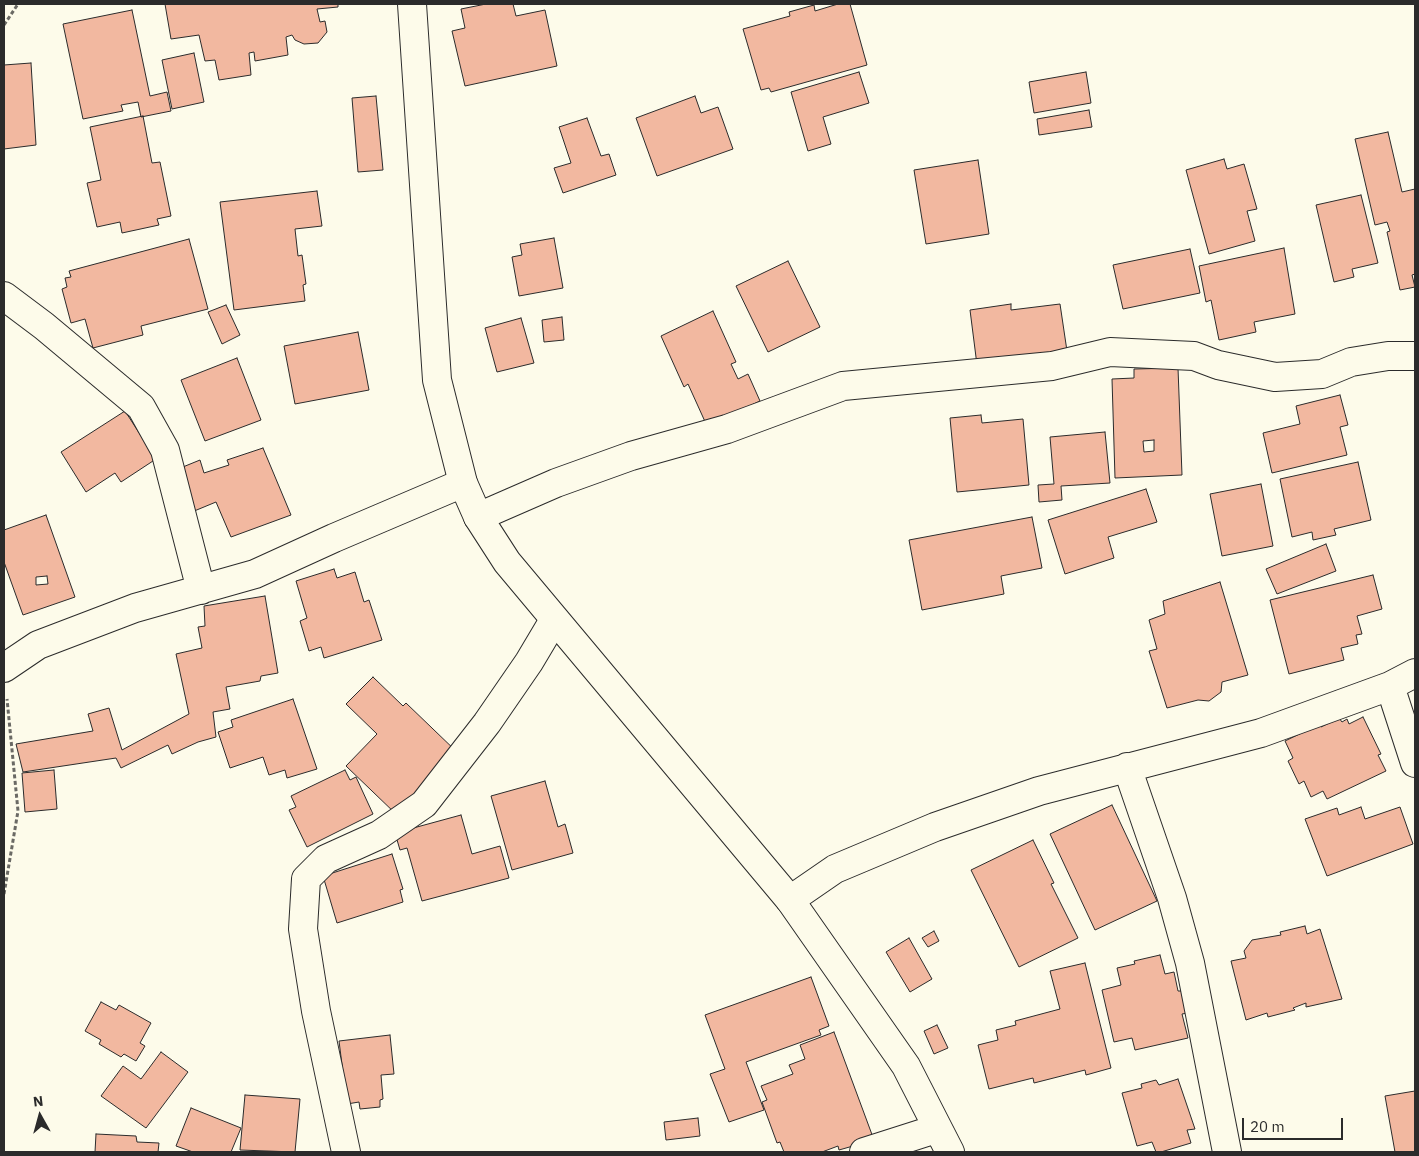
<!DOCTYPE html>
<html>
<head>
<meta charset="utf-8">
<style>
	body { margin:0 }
	#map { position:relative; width:1419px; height:1156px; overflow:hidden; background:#fdfbea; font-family:"IBM Plex Sans",sans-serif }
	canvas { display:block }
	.frame { position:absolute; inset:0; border:5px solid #2b2b2b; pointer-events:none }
	.north { position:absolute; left:15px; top:1091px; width:50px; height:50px; -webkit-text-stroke:4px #fdfbea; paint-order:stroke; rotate:353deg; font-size:14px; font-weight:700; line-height:20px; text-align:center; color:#2b2b2b }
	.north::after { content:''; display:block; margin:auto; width:18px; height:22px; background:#2b2b2b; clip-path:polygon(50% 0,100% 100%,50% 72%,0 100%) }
	.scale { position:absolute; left:1242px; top:1118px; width:101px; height:22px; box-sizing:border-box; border:2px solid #2b2b2b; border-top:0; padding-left:6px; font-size:15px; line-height:18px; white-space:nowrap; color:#2b2b2b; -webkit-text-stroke:4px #fdfbea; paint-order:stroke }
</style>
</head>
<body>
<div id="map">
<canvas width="1419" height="1156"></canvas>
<div class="frame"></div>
<div class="north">N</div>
<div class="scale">20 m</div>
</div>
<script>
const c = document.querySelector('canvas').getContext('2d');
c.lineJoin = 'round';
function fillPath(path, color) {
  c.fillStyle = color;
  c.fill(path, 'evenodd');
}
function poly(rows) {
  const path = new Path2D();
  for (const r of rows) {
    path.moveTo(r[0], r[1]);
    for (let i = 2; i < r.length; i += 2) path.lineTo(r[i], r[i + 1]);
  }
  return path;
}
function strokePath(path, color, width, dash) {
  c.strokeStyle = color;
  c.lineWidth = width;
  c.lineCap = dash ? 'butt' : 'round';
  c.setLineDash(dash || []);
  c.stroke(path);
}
const building = poly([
	[165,4,338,4,338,7,317,9,320,22,325,21,327,32,318,43,304,44,295,40,292,35,286,37,288,55,255,61,254,52,249,53,251,75,219,80,215,60,205,61,199,35,171,39,165,4],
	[486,4,513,4,516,16,545,10,557,66,465,86,452,31,465,28,461,9,486,4],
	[838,4,850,4,867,65,771,92,769,88,761,90,743,29,790,16,789,12,814,5,815,11,838,4],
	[132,10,150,96,167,92,171,111,141,117,138,102,121,105,123,111,83,119,63,24,132,10],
	[194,53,204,102,172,109,162,60,194,53],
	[31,63,36,145,4,149,4,65,31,63],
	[859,72,869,103,823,117,831,144,808,151,791,92,859,72],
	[1086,72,1091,103,1034,113,1029,82,1086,72],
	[376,96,383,170,358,172,352,98,376,96],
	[695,96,701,113,718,107,733,149,657,176,636,118,695,96],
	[1089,110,1092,127,1039,135,1037,119,1089,110],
	[143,116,152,163,160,162,171,216,157,219,159,225,122,233,120,222,97,227,87,183,101,180,90,127,143,116],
	[587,118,601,156,609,154,616,175,563,193,554,168,571,163,559,127,587,118],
	[1388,132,1402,192,1415,189,1415,274,1412,275,1415,287,1400,290,1387,232,1390,231,1387,222,1375,225,1355,139,1388,132],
	[1224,159,1227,169,1244,164,1257,209,1247,211,1255,241,1209,254,1186,170,1224,159],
	[978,160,989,234,926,244,914,170,978,160],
	[317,191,322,226,295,229,298,256,302,255,306,284,303,285,305,301,234,310,220,202,317,191],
	[1361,195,1378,263,1352,269,1354,277,1334,282,1316,205,1361,195],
	[554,238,563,288,519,296,512,257,522,255,520,244,554,238],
	[189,239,208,309,141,326,143,335,93,348,85,319,71,323,62,289,67,287,65,278,71,277,69,271,189,239],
	[1284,248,1295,314,1254,322,1256,332,1219,340,1211,300,1206,302,1199,266,1284,248],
	[1190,249,1200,293,1123,309,1113,265,1190,249],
	[788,261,820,327,768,352,736,286,788,261],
	[1011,304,1011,310,1060,304,1067,351,977,365,970,310,1011,304],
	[226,305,240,335,222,344,208,312,226,305],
	[713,311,736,362,731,364,738,379,748,374,760,401,707,426,688,384,684,387,661,336,713,311],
	[562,317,564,340,544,342,542,320,562,317],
	[521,318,534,363,497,372,485,328,521,318],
	[358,332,369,390,295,404,284,346,358,332],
	[237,358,261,420,205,441,181,380,237,358],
	[1178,368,1182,475,1115,478,1112,379,1134,378,1134,369,1178,368],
	[1154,440,1154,451,1144,452,1143,441,1154,440],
	[1340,395,1348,425,1340,427,1347,455,1272,473,1263,433,1300,424,1296,406,1340,395],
	[125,411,156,459,121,482,115,473,86,492,61,452,125,411],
	[981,415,982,423,1023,419,1029,485,957,492,950,418,981,415],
	[1105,432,1110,483,1061,486,1062,500,1039,502,1038,485,1054,484,1050,437,1105,432],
	[263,448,291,515,231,537,216,502,187,514,173,471,200,460,204,473,229,465,227,460,263,448],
	[1358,462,1371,520,1334,529,1336,535,1313,540,1312,532,1292,537,1280,479,1358,462],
	[1261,484,1273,546,1222,556,1210,494,1261,484],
	[1146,489,1157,522,1108,537,1114,558,1065,574,1048,520,1146,489],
	[46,515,75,597,23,615,4,562,4,530,46,515],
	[47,576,48,584,36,585,36,577,47,576],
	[1032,517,1042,568,1001,576,1004,594,922,610,909,540,1032,517],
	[1326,544,1336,571,1277,594,1266,569,1326,544],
	[334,569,337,578,355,572,364,602,369,600,382,640,324,658,321,647,309,651,300,621,307,618,296,581,334,569],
	[1373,575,1382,609,1357,616,1362,634,1356,635,1358,644,1341,648,1344,660,1289,674,1270,600,1373,575],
	[1220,582,1248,675,1222,682,1221,692,1209,701,1198,700,1167,708,1149,651,1157,649,1149,620,1165,614,1163,601,1220,582],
	[265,596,278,673,261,676,260,681,226,687,230,709,213,712,216,737,198,742,172,754,168,745,121,768,116,758,23,772,16,744,93,731,88,714,109,708,122,750,189,714,176,654,202,648,198,627,205,626,204,606,265,596],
	[373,677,403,706,406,703,459,754,398,816,346,766,377,734,346,704,373,677],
	[293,699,317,769,287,778,285,770,269,775,263,757,230,768,218,732,233,727,231,720,293,699],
	[1363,717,1381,754,1378,755,1386,771,1327,799,1323,791,1311,797,1304,781,1299,784,1288,761,1293,758,1285,741,1320,724,1321,727,1339,718,1342,722,1347,719,1349,724,1363,717],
	[54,770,57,809,25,812,22,773,54,770],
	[345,770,350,780,356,777,373,814,307,847,289,810,296,807,291,796,345,770],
	[545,781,558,827,565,824,573,853,512,870,491,796,545,781],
	[1112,805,1157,901,1095,930,1050,834,1112,805],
	[1361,807,1365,819,1400,807,1413,844,1327,876,1305,819,1337,808,1339,815,1361,807],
	[461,815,472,854,500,846,509,878,422,901,407,848,400,850,395,833,461,815],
	[1033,840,1054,883,1051,884,1078,938,1019,967,971,870,1033,840],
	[392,854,403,889,400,890,403,902,337,923,323,876,392,854],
	[1305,926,1307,934,1320,929,1342,999,1306,1007,1306,1003,1293,1008,1295,1010,1268,1017,1267,1013,1246,1020,1231,961,1246,958,1244,951,1252,940,1281,935,1280,932,1305,926],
	[934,931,939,941,928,947,922,938,934,931],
	[909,938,932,979,910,992,886,952,909,938],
	[1160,955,1165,974,1174,972,1178,991,1183,991,1188,1013,1182,1014,1188,1038,1135,1050,1132,1038,1114,1042,1102,990,1121,985,1117,968,1135,964,1134,961,1160,955],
	[1085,963,1111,1068,1086,1075,1085,1070,1034,1083,1033,1078,989,1089,978,1045,998,1040,996,1030,1016,1025,1015,1021,1060,1009,1050,971,1085,963],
	[811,977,829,1026,819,1030,821,1035,746,1062,764,1110,729,1122,710,1074,725,1069,705,1015,811,977],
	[101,1002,116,1010,119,1005,151,1023,140,1043,145,1046,136,1061,124,1054,121,1057,99,1044,101,1040,85,1031,101,1002],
	[937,1025,948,1048,934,1054,924,1031,937,1025],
	[834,1032,874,1140,839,1150,838,1146,822,1152,784,1152,780,1142,777,1143,762,1102,767,1100,761,1086,793,1074,789,1065,805,1059,800,1045,834,1032],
	[390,1035,394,1074,381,1075,383,1099,380,1100,380,1107,360,1109,359,1102,347,1104,339,1041,390,1035],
	[161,1052,188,1072,146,1128,101,1096,123,1066,141,1079,161,1052],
	[1178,1079,1195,1129,1187,1130,1191,1143,1161,1152,1156,1152,1152,1142,1137,1146,1122,1093,1142,1088,1141,1084,1156,1080,1159,1085,1178,1079],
	[1415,1091,1415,1152,1395,1152,1385,1096,1415,1091],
	[245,1095,300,1099,295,1152,240,1150,245,1095],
	[191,1108,241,1128,231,1152,193,1152,176,1146,191,1108],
	[698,1118,700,1136,666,1140,664,1122,698,1118],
	[96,1134,136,1136,137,1142,159,1143,158,1152,95,1152,96,1134]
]);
fillPath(building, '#f2b8a0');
strokePath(building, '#2b2b2b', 1);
const minor = poly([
	[4,296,44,326,141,407,165,450,201,590],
	[478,517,556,483,631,456,727,429,843,386,1052,366,1110,352,1194,356,1218,365,1275,377,1322,374,1351,362,1388,356,1415,356],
	[4,668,38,645,135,608,255,574,334,538,463,483],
	[1390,686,1415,763],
	[1127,767,1172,898,1190,963,1227,1152],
	[790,900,835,869,935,827,1039,791,1261,733,1390,686,1415,673],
	[346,1152,316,1011,303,929,306,879,326,859,379,835,424,804,487,723,529,662,554,620],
	[864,1152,936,1129]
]);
const tertiary = poly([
	[412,4,437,380,463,483,478,517,507,562,790,900,906,1066,950,1152]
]);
strokePath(minor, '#2b2b2b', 30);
strokePath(tertiary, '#2b2b2b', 30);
strokePath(poly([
	[4,25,18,4],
	[4,894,18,811,7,699]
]), '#6a6964', 3, [4, 2.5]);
strokePath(minor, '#fdfbea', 28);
strokePath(tertiary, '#fdfbea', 28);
</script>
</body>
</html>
